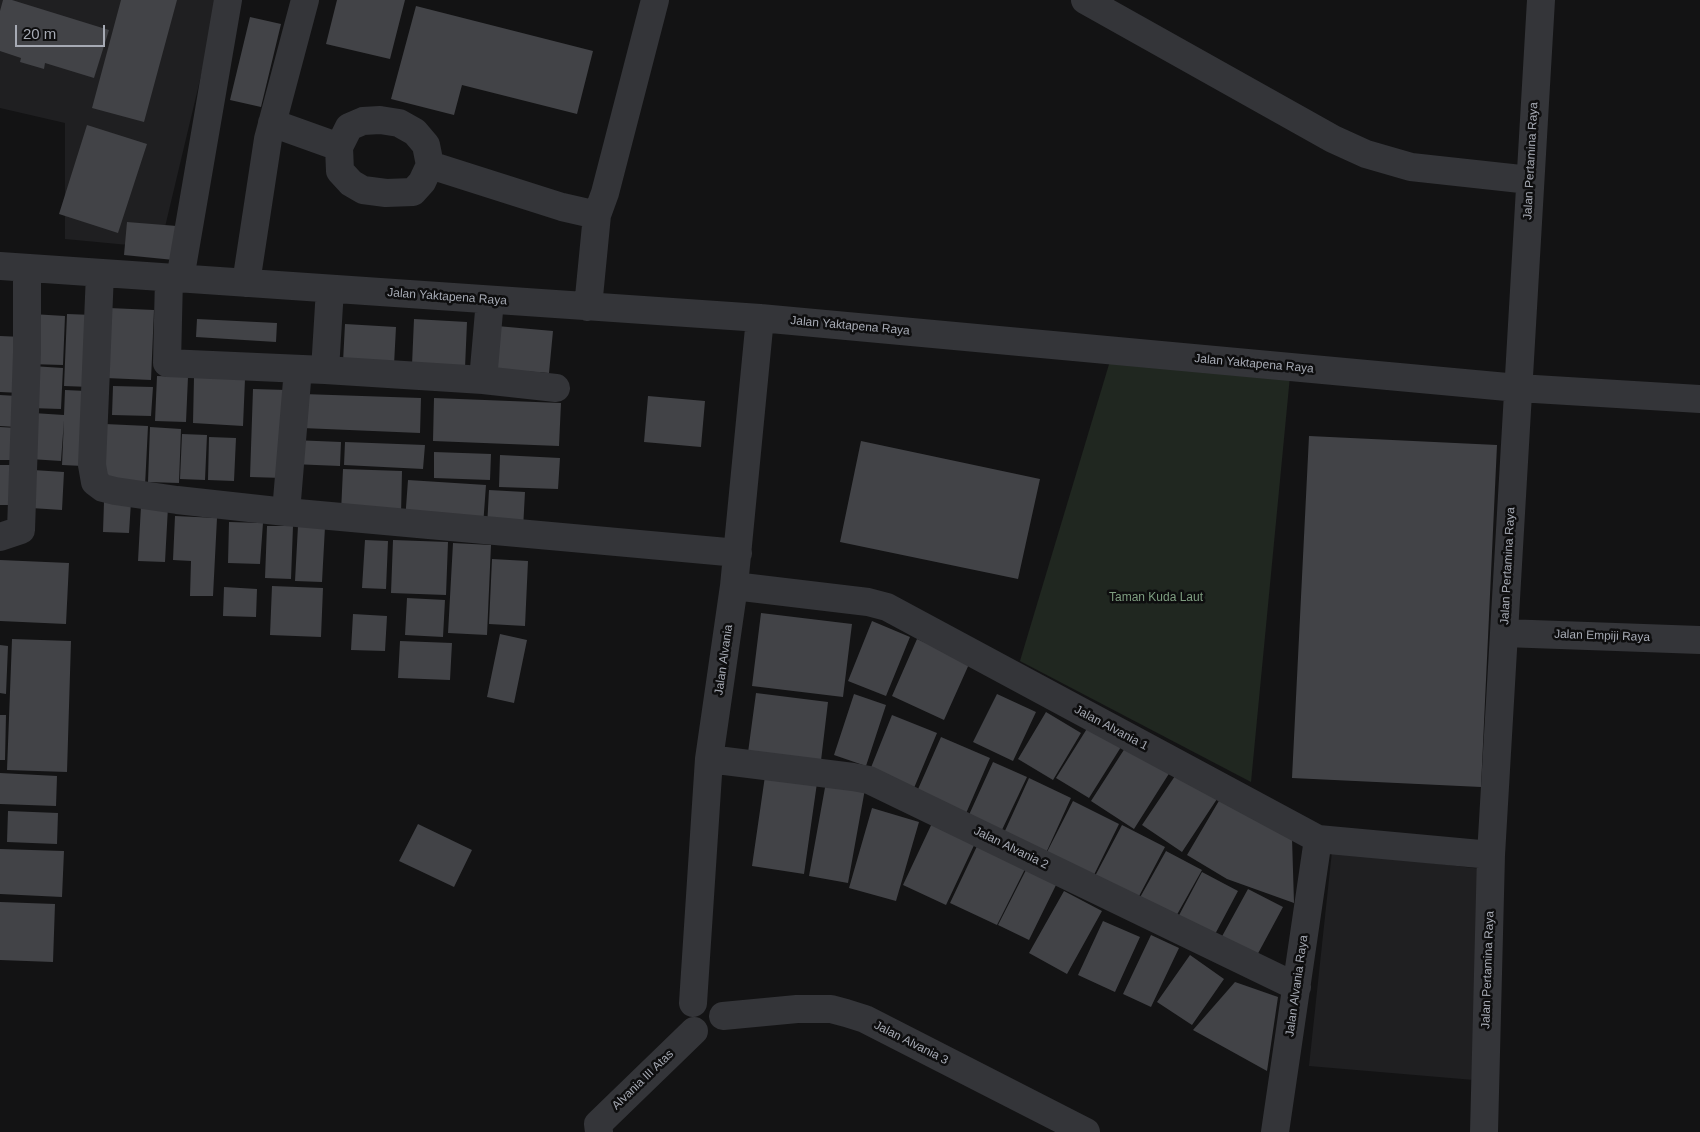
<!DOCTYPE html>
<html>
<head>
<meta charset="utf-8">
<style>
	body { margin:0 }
	#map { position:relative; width:1700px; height:1132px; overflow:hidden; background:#131314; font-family:Arial,sans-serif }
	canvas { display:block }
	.scale { position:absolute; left:15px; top:25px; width:90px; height:22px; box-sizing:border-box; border:2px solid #a6aab4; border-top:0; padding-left:6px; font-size:15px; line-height:18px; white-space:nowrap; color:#a6aab4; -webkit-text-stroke:4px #0e0e0f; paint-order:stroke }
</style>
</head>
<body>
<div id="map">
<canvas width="1700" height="1132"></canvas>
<div class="scale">20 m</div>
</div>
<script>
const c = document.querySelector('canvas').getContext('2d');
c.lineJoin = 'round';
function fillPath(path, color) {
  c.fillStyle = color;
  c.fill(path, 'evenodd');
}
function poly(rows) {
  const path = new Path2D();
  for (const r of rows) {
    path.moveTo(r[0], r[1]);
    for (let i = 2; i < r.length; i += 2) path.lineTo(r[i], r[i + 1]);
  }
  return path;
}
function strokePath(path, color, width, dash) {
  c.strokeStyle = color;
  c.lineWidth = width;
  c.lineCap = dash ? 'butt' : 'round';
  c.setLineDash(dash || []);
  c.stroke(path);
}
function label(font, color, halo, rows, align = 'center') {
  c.font = font + ' Arial,sans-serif';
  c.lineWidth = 5;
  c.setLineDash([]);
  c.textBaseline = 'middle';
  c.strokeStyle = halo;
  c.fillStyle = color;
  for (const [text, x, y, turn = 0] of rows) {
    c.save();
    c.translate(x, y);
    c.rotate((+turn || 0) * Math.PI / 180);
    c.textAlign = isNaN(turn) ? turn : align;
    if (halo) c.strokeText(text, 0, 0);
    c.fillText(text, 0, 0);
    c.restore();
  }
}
fillPath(poly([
	[0,0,219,0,160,248,65,239,65,123,0,108],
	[1332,851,1482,869,1474,1080,1309,1066]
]), '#1f1f21');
fillPath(poly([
	[1110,361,1290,376,1251,782,1020,661]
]), '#202720');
fillPath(poly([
	[3,0,12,0,109,30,94,78,45,63,44,69,20,62,21,58,0,51,0,11],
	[121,0,177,0,144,122,92,108],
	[337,0,405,0,390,59,326,44],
	[416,6,593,51,577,114,462,85,454,115,391,99],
	[250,17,281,24,261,107,230,100],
	[87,125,147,144,118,233,59,214],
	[127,222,177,226,174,260,124,255],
	[109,308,154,310,151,380,106,378],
	[32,314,65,316,63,365,29,364],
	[67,314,93,315,90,387,64,386],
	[197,319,277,323,276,342,196,337],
	[414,319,467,322,465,368,412,365],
	[345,324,396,327,394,365,343,362],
	[497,326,553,331,549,373,494,369],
	[0,336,23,337,21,393,0,392],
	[32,366,63,368,61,409,30,408],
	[157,376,188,377,186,422,155,421],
	[194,377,245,379,243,426,193,423],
	[113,386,153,387,151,416,112,415],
	[253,389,287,390,283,478,250,477],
	[65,390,86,391,83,466,62,465,64,420,61,461,30,459,33,413,64,415],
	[303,394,421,398,420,433,302,428],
	[0,395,17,396,16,427,0,426],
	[648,396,705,401,701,447,644,442],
	[434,398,561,403,559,446,433,441],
	[105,424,148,426,145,486,102,484],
	[0,427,18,428,17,460,0,460],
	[150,427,181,429,179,483,148,482],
	[182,434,207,435,205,480,180,479],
	[1309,436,1497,445,1481,787,1292,778],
	[209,437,236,438,234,481,208,480],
	[293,440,341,442,340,466,292,464],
	[861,441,1040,479,1018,579,840,542],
	[345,442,425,445,423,469,344,465],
	[434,452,491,454,490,480,434,478],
	[500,455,560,458,558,489,499,487],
	[0,465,12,465,11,505,0,505],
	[343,469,402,471,401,515,341,512],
	[33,470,64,472,62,510,31,508],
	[408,480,486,485,483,526,405,521],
	[489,490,525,492,523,529,487,527],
	[104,502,131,502,129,533,103,532],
	[141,506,168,507,165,562,138,561],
	[175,516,217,518,213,596,190,596,191,561,173,560],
	[229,522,263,523,260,564,228,563],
	[267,526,293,526,291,579,265,578],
	[298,526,325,527,322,582,295,581],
	[365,540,388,541,386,589,362,588],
	[393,540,448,542,446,595,391,593],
	[453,543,491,545,487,635,448,633],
	[492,559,528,561,525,626,489,624],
	[0,560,69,563,66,624,0,621],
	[272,586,323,588,321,637,270,635],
	[224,587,257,589,256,617,223,616],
	[407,598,445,600,443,637,405,635],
	[761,613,852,624,843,697,752,686],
	[353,614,387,616,385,651,351,650],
	[872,621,910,637,886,696,848,681],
	[500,634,527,640,514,703,487,697],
	[12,639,71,641,67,772,7,770],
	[917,639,970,662,944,720,892,696],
	[400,641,452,643,450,680,398,678],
	[0,645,8,646,6,694,0,693],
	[756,693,828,702,820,769,747,760],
	[854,694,886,705,866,766,834,755],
	[997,694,1036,712,1013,761,973,742],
	[1046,712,1081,733,1053,780,1018,759],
	[0,715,6,715,5,760,0,760],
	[892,715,937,733,914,788,870,770],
	[1088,727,1121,747,1089,798,1056,778],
	[941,737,990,758,964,818,915,796],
	[1127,745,1170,772,1134,829,1091,801],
	[993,762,1027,777,1001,832,968,817],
	[0,773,57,776,56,806,0,804],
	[1177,773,1217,799,1182,852,1142,825],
	[765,776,817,783,804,874,752,866],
	[1029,778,1071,798,1046,853,1004,833],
	[826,782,865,789,848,883,809,876],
	[1220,799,1292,838,1294,903,1227,879,1187,855],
	[1073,801,1119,824,1093,877,1046,854],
	[872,808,919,822,896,901,849,888],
	[8,811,58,813,57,844,7,842],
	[934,819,977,839,946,905,903,885],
	[418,824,472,850,454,887,399,861],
	[1122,825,1165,847,1137,900,1094,878],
	[978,844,1026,867,997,925,950,903],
	[0,849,64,851,62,897,0,894],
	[1166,851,1202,870,1174,920,1138,901],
	[1027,868,1057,883,1029,940,998,925],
	[1202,872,1238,891,1213,938,1177,919],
	[1248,889,1283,907,1255,959,1220,940],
	[1064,891,1102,911,1067,974,1029,953],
	[0,902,55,904,53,962,0,960],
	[1103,921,1140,937,1115,992,1078,975],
	[1151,935,1179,948,1151,1007,1123,994],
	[1190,955,1224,979,1192,1025,1157,1002],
	[1235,982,1278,997,1267,1071,1193,1030]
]), '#424347');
strokePath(poly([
	[1085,0,1333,139,1366,154,1411,167,1530,180],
	[380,120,399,123,415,132,426,145,430,165,422,182,413,192,386,193,363,190,351,183,340,171,339,147,349,127,363,121,380,120],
	[272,123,339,147],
	[430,165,562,207,597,215],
	[0,266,760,318,1518,388,1700,399],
	[100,273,92,465,95,482,103,488,115,491,177,500,286,512,738,553],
	[169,278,167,363,325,370,483,380,556,388],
	[180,279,228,0],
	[246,283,268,139,305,0],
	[588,307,597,215,605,193,655,0],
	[325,370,330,289],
	[483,380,490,300],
	[286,512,298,369],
	[0,537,21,530,27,352,27,268],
	[734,586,868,602,887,607,1318,839,1491,855],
	[1504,633,1700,640],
	[709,759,853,777,869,780,1297,987],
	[693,1003,709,759,734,586,760,318],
	[723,1016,797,1009,831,1009,846,1013,865,1019,1086,1132],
	[599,1132,598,1124,694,1031],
	[1275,1132,1318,839],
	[1484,1132,1491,855,1541,0]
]), '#343539', 28);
label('12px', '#a6aab4', '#0e0e0f', [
	["Jalan Pertamina Raya",1531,161,-87],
	["Jalan Yaktapena Raya",447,297,4],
	["Jalan Yaktapena Raya",850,326,5],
	["Jalan Yaktapena Raya",1254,364,5],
	["Jalan Pertamina Raya",1508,566,-87],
	["Jalan Empiji Raya",1602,636,2],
	["Jalan Alvania",724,660,-82],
	["Jalan Alvania 1",1111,728,28],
	["Jalan Alvania 2",1011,848,26],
	["Jalan Pertamina Raya",1488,970,-88],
	["Jalan Alvania Raya",1297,986,-82],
	["Jalan Alvania 3",911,1043,27],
	["Alvania III Atas",643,1080,-44]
]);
label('12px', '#7e9d80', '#0e0e0f', [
	["Taman Kuda Laut",1156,598]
]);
</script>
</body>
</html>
